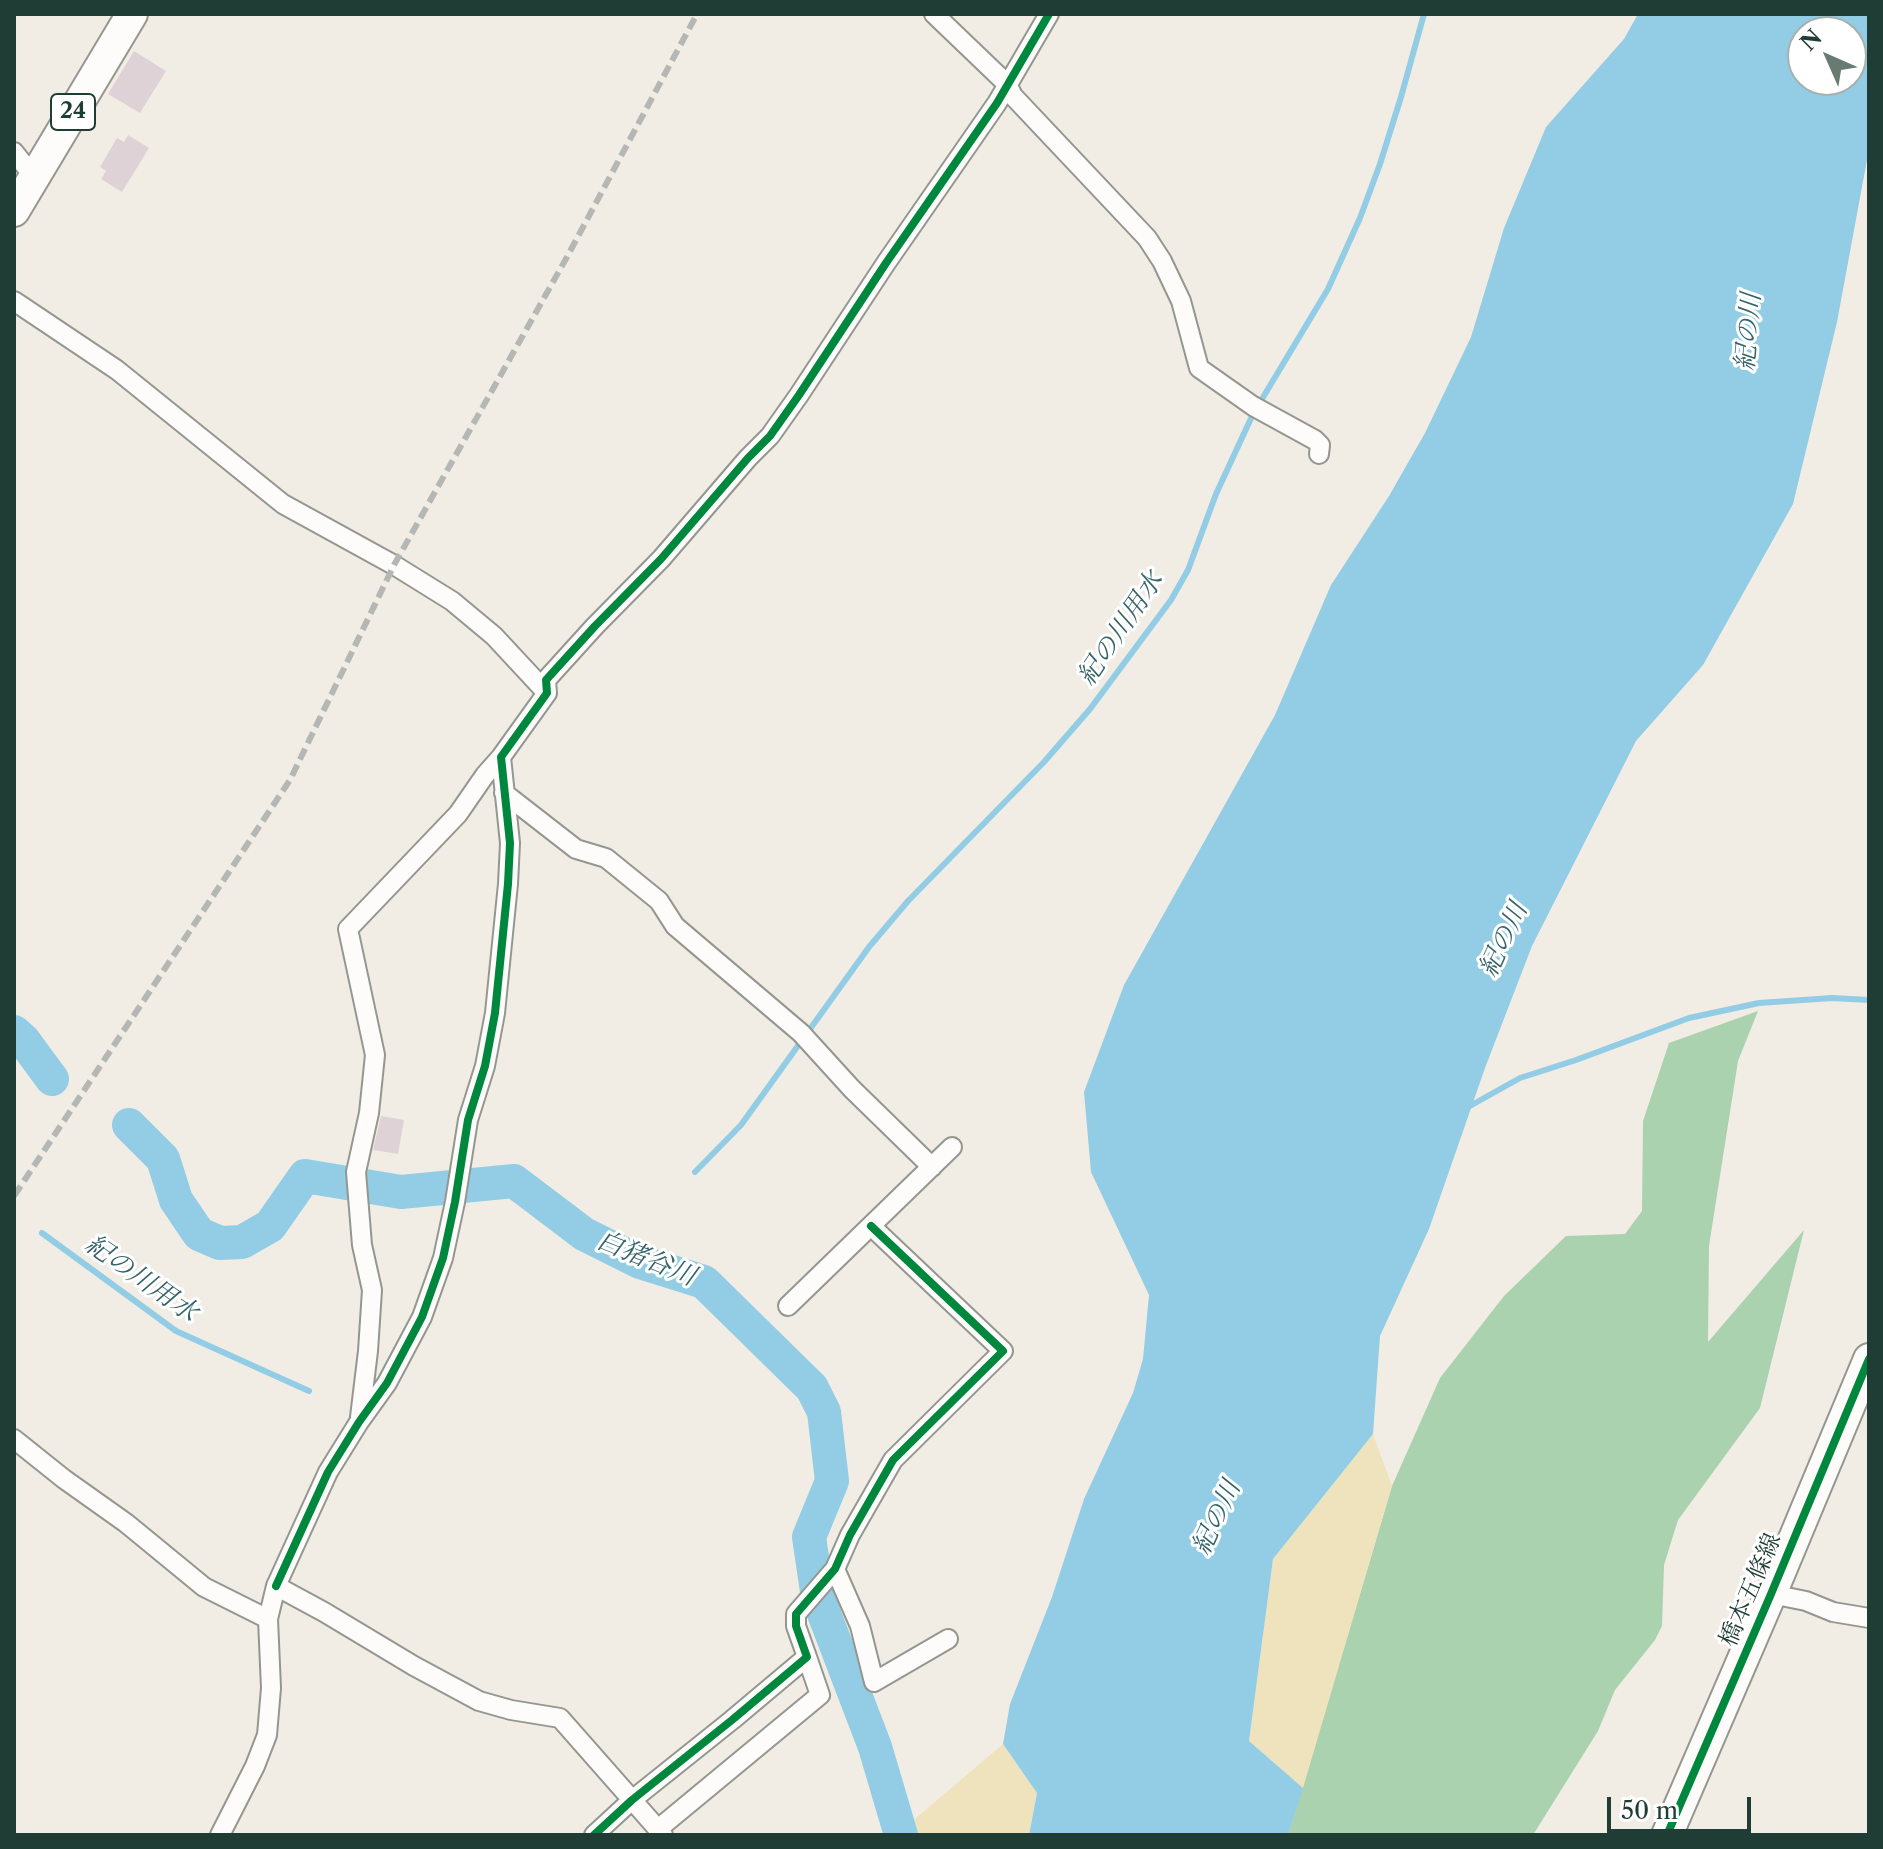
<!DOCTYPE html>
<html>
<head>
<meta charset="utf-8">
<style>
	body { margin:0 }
	#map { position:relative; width:1883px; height:1849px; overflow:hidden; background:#f1ede4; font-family:"Libre Caslon Text",serif }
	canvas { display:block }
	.frame { position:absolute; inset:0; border:16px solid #1f3d34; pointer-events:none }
	.north { position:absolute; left:1787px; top:16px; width:80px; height:80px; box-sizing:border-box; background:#fff; border:2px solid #a5b1ae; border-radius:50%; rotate:315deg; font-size:22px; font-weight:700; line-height:32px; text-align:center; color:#1f3d34 }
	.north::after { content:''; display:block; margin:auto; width:28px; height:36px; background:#687b72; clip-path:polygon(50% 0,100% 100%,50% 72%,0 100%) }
	.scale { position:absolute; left:1607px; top:1797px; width:144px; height:36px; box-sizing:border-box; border:4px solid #1f3d34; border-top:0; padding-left:10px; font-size:24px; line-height:28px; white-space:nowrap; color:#1f3d34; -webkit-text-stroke:6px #fff; paint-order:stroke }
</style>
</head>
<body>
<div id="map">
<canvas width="1883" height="1849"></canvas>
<div class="frame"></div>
<div class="north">N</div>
<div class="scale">50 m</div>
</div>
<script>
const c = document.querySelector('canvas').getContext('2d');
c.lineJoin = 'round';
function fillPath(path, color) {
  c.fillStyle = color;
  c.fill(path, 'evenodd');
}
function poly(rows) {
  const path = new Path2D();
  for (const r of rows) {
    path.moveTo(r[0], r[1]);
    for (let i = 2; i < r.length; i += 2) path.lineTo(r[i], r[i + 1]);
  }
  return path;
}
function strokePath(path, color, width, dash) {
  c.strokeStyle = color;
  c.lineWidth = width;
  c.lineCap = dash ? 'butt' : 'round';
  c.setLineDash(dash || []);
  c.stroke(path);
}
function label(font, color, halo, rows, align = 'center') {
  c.font = font + ' "Libre Caslon Text","Noto Serif JP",serif';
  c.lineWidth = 6;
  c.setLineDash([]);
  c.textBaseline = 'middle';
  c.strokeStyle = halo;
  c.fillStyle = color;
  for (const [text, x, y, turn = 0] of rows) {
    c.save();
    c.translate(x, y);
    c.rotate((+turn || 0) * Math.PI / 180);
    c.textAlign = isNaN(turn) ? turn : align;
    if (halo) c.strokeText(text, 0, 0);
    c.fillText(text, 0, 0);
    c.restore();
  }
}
fillPath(poly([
	[1758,1011,1738,1061,1709,1246,1708,1342,1804,1230,1760,1408,1678,1520,1664,1565,1662,1626,1655,1640,1615,1690,1598,1731,1533,1835,1288,1835,1392,1486,1440,1378,1504,1296,1566,1236,1625,1234,1642,1211,1643,1121,1669,1043]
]), '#aad2af');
fillPath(poly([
	[1373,1434,1392,1486,1303,1788,1249,1741,1273,1559],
	[1003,1744,1037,1793,1029,1835,896,1835]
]), '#efe3be');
fillPath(poly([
	[1638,14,1869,14,1869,149,1837,322,1793,504,1703,665,1636,741,1532,946,1485,1068,1429,1229,1380,1336,1373,1434,1273,1559,1249,1741,1303,1788,1288,1835,1029,1835,1037,1793,1003,1744,1010,1704,1052,1597,1084,1499,1133,1393,1143,1359,1149,1295,1091,1172,1084,1092,1124,985,1275,715,1331,585,1389,496,1425,433,1471,337,1504,228,1546,127,1624,39],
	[1803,32,1851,32,1851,80,1803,80]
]), '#92cde5');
strokePath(poly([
	[1468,1107,1520,1078,1576,1060,1689,1018,1759,1003,1832,998,1869,1000],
	[695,1172,741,1125,869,947,908,901,1044,762,1090,709,1171,600,1188,570,1216,494,1253,414,1328,289,1360,218,1380,164,1401,97,1424,14],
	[42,1233,176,1331,309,1391]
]), '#92cde5', 6);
strokePath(poly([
	[14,1032,24,1041,52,1079],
	[129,1125,163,1159,176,1200,199,1234,220,1243,242,1242,270,1226,305,1176,401,1192,514,1181,584,1234,640,1262,704,1282,812,1388,824,1412,832,1481,809,1537,818,1598,875,1747,901,1835]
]), '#92cde5', 34);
fillPath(poly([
	[134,51,166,71,140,113,108,94],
	[128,135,149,148,122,192,101,179,106,171,100,167,117,138,124,142],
	[381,1116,404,1120,398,1154,373,1150]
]), '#ded2d6');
const minor = poly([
	[934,14,1007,84,1013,96,1147,238,1162,261,1181,301,1199,368,1253,406,1315,440,1320,445,1319,454],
	[14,152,34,177],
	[14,301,117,370,283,504,394,565,452,601,494,636,547,693],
	[504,793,576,849,606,858,659,901,675,926,801,1033,852,1089,932,1167],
	[788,1306,952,1147],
	[360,1417,368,1351,372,1290,362,1245,356,1172,369,1113,375,1055,348,929,458,814,485,775,501,757],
	[14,1439,64,1479,126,1523,204,1587,268,1619],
	[835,1569,860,1626,874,1682,948,1639],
	[276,1586,328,1472,359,1422,387,1383,422,1317,443,1258,455,1202,468,1120,485,1066,495,1013,508,884,510,843,501,757,547,693,546,680,595,626,661,559,748,458,770,436,799,395,886,263,997,103,1049,14],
	[1771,1594,1806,1601,1833,1612,1869,1618],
	[658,1829,820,1695,807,1657],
	[220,1835,255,1766,267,1735,271,1688,268,1619,276,1586,324,1612,414,1666,479,1701,511,1710,560,1718,663,1835],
	[594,1835,632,1800,732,1720,807,1657,796,1626,796,1614,835,1569,850,1535,893,1460,1003,1351,871,1226]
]);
const primary = poly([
	[1667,1835,1771,1594,1869,1359]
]);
const trunk = poly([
	[14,211,132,14]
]);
strokePath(minor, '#949790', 22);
strokePath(primary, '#949790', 34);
strokePath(trunk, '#949790', 34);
strokePath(minor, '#fdfcfb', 18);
strokePath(primary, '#fdfcfb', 30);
strokePath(trunk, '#fdfcfb', 30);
strokePath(poly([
	[14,1196,290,780,394,565,567,257,697,14]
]), '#b4b7b4', 6, [12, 6]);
strokePath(poly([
	[276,1586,328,1472,359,1422,387,1383,422,1317,443,1258,455,1202,468,1120,485,1066,495,1013,508,884,510,843,501,757,547,693,546,680,595,626,661,559,748,458,770,436,799,395,886,263,997,103,1049,14],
	[594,1835,632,1800,732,1720,807,1657,796,1626,796,1614,835,1569,850,1535,893,1460,1003,1351,871,1226],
	[1667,1835,1771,1594,1869,1359]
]), '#00873e', 8);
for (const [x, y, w] of [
	[73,112,44]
]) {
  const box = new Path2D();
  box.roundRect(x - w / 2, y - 18, w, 36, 6);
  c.fillStyle = '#fff';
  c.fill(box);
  strokePath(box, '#1f3d34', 2);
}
label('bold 22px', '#1f3d34', null, [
	["24",73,112]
]);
label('24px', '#1f3d34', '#fff', [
	["橋本五條線",1751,1590,-67]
]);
label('italic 26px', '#356469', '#fff', [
	["紀の川",1749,332,-85],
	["紀の川用水",1121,629,-56],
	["紀の川",1504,940,-65],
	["白猪谷川",646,1259,22],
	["紀の川用水",141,1279,35],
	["紀の川",1217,1518,-65]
]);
</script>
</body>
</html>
